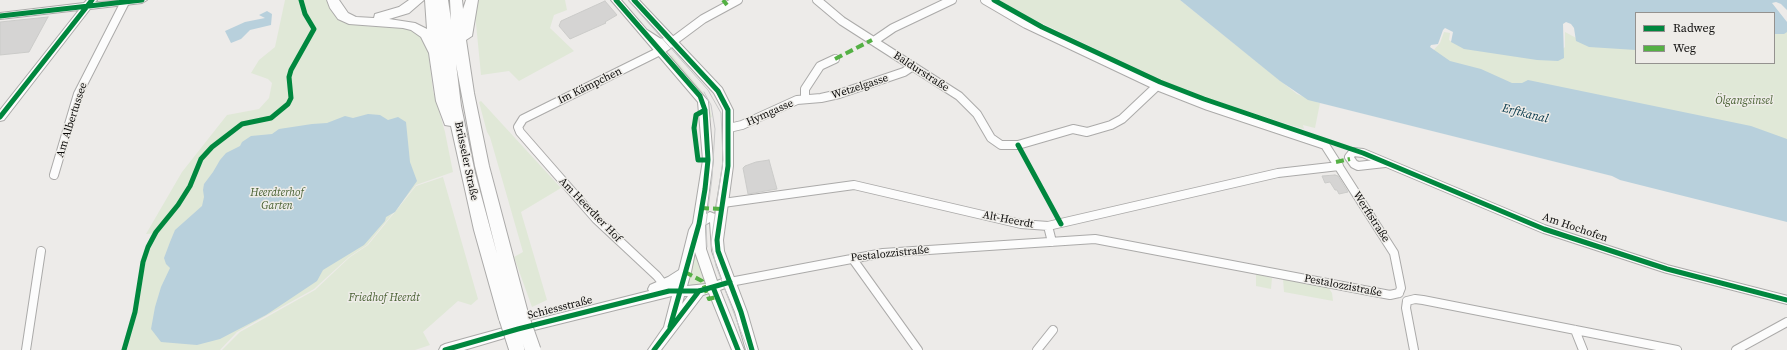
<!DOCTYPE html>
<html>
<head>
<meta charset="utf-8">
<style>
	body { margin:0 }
	#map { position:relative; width:1787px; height:350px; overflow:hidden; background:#edebe9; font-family:"Source Serif 4",serif }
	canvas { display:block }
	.legend { position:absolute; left:1635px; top:12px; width:140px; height:52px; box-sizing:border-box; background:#eeece8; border:1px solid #94928f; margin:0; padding:5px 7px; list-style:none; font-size:12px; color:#0c0b0a }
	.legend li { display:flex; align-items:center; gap:8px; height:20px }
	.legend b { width:20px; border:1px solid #94928f }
</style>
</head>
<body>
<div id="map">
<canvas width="1787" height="350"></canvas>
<ul class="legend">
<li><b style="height:5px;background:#00873e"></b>Radweg</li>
<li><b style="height:5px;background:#54b044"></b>Weg</li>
</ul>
</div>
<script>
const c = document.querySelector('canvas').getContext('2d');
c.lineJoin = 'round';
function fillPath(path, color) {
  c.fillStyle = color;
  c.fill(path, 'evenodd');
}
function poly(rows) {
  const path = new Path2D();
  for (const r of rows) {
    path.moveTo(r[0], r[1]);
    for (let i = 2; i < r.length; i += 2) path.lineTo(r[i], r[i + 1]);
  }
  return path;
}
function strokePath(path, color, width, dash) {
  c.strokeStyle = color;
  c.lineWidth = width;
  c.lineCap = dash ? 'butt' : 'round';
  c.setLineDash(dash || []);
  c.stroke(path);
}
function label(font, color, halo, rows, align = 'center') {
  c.font = font + ' "Source Serif 4",serif';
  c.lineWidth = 3;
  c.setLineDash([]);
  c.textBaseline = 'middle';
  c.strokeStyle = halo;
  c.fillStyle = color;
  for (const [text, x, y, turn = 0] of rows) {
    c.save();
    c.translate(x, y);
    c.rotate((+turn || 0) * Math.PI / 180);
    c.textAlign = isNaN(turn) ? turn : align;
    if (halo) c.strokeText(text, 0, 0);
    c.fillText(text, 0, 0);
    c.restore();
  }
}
fillPath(poly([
	[285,0,328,0,330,8,336,16,348,23,365,26,404,28,411,30,423,38,428,50,433,91,445,132,453,172,416,185,367,245,349,257,314,289,237,332,220,350,127,350,138,309,146,258,158,233,146,234,182,172,227,115,259,109,269,98,272,83,268,79,251,73,259,60,275,47],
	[478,0,565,0,567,10,554,15,550,28,574,51,519,81,509,71,481,75,474,3],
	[999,0,1180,0,1297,94,1320,103,1315,128,1303,125,1304,129,1281,122,1207,98,1161,80,1031,18],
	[1787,25,1787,151,1533,92,1429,55,1440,43,1444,32,1450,33,1449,40,1454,43,1561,51,1565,47,1565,32,1580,40,1636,45,1636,63,1774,63,1774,29],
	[672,55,703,92,709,105,712,117,709,118,704,97,668,56],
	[481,101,561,188,521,212,547,300,532,307,514,257,523,252,490,137,487,132,479,102],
	[443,177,478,299,471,305,458,301,423,332,430,345,415,350,222,350,240,332,315,290,350,257,368,245,416,186],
	[695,247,709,283,693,287,688,282],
	[1256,274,1272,278,1271,289,1256,286],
	[1283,279,1328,287,1332,293,1333,301,1284,292]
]), '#e0e8d7');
fillPath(poly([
	[1180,0,1787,0,1787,10,1781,4,1776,2,1772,3,1787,22,1787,32,1784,34,1774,34,1774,13,1636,13,1636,50,1589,47,1576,41,1574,28,1571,24,1566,22,1563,24,1564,58,1558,61,1537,60,1464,49,1451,42,1453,32,1445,28,1443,30,1438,44,1431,45,1430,47,1450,61,1481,69,1512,83,1522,83,1528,80,1751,126,1787,139,1787,222,1620,180,1612,176,1308,100,1280,81],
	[267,11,272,14,271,25,250,30,241,39,231,43,225,31,245,22,265,18,259,15],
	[368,114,380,115,388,120,398,117,406,122,410,162,417,181,395,212,386,217,385,221,364,245,323,270,317,281,266,315,220,339,197,345,161,342,151,329,155,307,161,287,170,268,166,264,164,258,170,242,175,230,202,206,204,197,203,190,204,184,213,172,220,160,226,153,240,146,242,142,251,136,272,134,279,129,312,124,327,123,345,116,353,118]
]), '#b8d0dc');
const building = poly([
	[605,1,617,15,605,22,606,23,570,39,559,26,561,21,605,1],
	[48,17,29,52,0,55,0,22,48,17],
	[769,160,777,189,748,194,743,168,745,166,756,162,769,160],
	[1335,175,1338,176,1348,192,1339,194,1337,190,1335,190,1330,182,1325,183,1322,176,1335,175]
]);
fillPath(building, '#d5d4d3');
strokePath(building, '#cbcbc9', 1);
const street = poly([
	[817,0,842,21,959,96,977,114,991,138,1001,145,1018,145,1073,129,1087,132,1111,125,1122,119,1157,86],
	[985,0,1026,24,1157,86,1208,106,1325,145,1394,253,1401,288,1399,293],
	[646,34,660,43,671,41],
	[874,41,893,28,952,0],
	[805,99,805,89,820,66,835,59],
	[729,128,742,125,797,100,821,98,839,94,904,72,913,66],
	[1385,163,1358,166,1354,164,1349,157,1353,152,1363,153,1544,229,1667,269,1787,300],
	[54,175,78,94,125,2,122,0],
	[723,203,854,185,1021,224,1048,226,1278,173,1339,166],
	[1048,226,1052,242],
	[852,258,918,350],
	[730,282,883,253,1095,239,1390,295,1399,293],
	[663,289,664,285,657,276,596,219,520,132,518,127,523,119,660,51,703,19,738,0],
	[1407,301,1415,299,1423,300,1677,350],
	[1407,301,1406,308,1414,350],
	[1575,330,1583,350],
	[26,350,41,251],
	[1037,350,1053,330],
	[1736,350,1787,322]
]);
const secondary = poly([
	[87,0,97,0,95,2,147,0,142,3,90,9,4,120,0,121,0,110,79,10,0,19,0,13,84,3,87,0],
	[611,0,621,0,708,101,713,160,706,214,710,212,715,214,723,166,723,110,714,93,629,0,639,0,722,88,733,110,733,166,723,240,724,251,747,312,758,350,746,350,735,312,725,288,720,290,744,350,732,350,709,293,703,295,661,350,648,350,664,327,672,296,518,334,464,350,439,350,441,346,445,344,518,324,649,291,648,289,650,285,668,277,679,270,689,230,693,223,703,160,698,102,611,0],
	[710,222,712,251,722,279,717,281,706,249,705,225,710,222],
	[695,252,706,284,687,286,691,272,695,252],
	[684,296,688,296,682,304,684,296]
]);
const highway = poly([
	[327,0,339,0,348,13,356,17,374,18,375,14,399,7,409,0,424,0,409,13,389,19,415,23,427,29,425,0,448,0,451,20,450,0,462,0,463,9,466,0,478,0,472,36,466,40,474,93,489,166,528,313,526,318,520,320,515,319,513,324,507,326,501,324,499,319,474,230,451,126,445,125,436,101,429,53,421,37,411,30,403,28,349,24,338,19,330,8,327,0],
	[456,64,475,166,497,254,475,173,461,106,456,64]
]);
strokePath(street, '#abaaa9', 10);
strokePath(secondary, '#abaaa9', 2);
strokePath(highway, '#abaaa9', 2);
strokePath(street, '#fcfcfc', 8);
fillPath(secondary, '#fcfcfc');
fillPath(highway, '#fcfcfc');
strokePath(poly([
	[628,0,708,90,721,113,723,160,711,243,716,266,748,350],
	[704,92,711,105,715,129,712,178,706,224,707,247]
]), '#c8c8c8', 1);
const highwayBridge = poly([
	[520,313,533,350],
	[507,319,517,350]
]);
strokePath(highwayBridge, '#abaaa9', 17, []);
strokePath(highwayBridge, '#fcfcfc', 15);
strokePath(poly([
	[723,0,727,5],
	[835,59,872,40],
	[1336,162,1350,159],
	[701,208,722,209],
	[685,272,702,281,709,299,716,297]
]), '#54b044', 4, [8, 4]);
strokePath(poly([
	[616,0,700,96,705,110,708,160,705,189,699,224,670,327],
	[634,0,718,91,728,110,728,166,717,240,718,251,741,312,752,350],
	[994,0,1042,27,1160,82,1204,99,1363,153,1544,229,1667,269,1787,300],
	[0,16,142,0],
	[705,110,696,115,694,128,698,160,708,160],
	[0,117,92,0],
	[1018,145,1061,224],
	[713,287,738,350],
	[124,350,135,312,143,262,148,247,156,232,178,205,190,186,201,159,212,147,242,124,271,118,288,104,291,98,289,77,291,70,314,29,305,14,301,0],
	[445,350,518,329,669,291,699,291,730,282],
	[654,350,699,291]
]), '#00873e', 5);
label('11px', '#0c0b0a', '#eeece8', [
	["Baldurstraße",921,72,33],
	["Im Kämpchen",590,86,-26],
	["Wetzelgasse",860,87,-18],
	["Hymgasse",770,113,-24],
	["Am Albertussee",72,120,-72],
	["Brüsseler Straße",466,161,78],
	["Am Heerdter Hof",590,210,46],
	["Werftstraße",1371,217,57],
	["Alt-Heerdt",1008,220,11],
	["Am Hochofen",1575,228,19],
	["Pestalozzistraße",890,254,-6],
	["Pestalozzistraße",1343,286,11],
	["Schiessstraße",560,308,-14]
]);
label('italic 11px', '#496133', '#eeece8', [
	["Ölgangsinsel",1744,101],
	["Heerdterhof",277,193],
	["Garten",277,206],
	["Friedhof Heerdt",384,298]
]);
label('italic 12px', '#013447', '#eeece8', [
	["Erftkanal",1525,114,14]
]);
</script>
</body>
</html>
